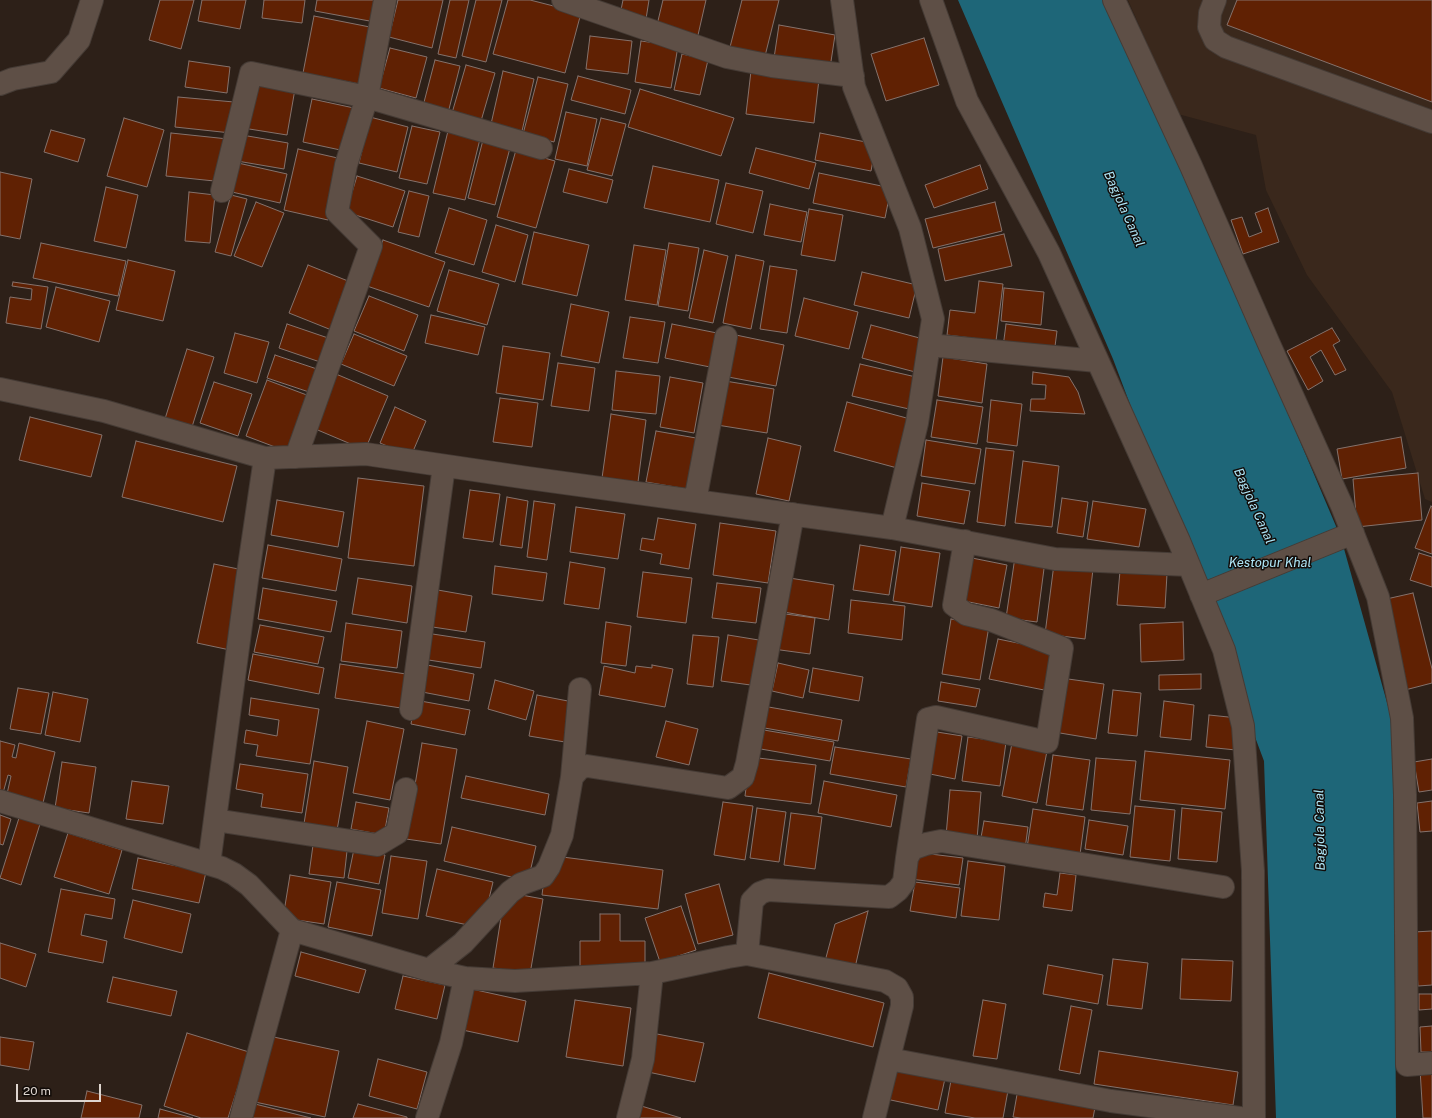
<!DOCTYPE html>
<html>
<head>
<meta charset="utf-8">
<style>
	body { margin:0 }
	#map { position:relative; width:1432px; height:1118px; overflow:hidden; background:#2d2018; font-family:"Public Sans",sans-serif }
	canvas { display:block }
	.scale { position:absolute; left:16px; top:1084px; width:85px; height:18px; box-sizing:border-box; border:2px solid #ded5cf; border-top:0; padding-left:5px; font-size:12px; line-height:14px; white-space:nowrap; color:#ded5cf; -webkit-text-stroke:3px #110b08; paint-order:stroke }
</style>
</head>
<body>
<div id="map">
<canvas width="1432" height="1118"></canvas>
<div class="scale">20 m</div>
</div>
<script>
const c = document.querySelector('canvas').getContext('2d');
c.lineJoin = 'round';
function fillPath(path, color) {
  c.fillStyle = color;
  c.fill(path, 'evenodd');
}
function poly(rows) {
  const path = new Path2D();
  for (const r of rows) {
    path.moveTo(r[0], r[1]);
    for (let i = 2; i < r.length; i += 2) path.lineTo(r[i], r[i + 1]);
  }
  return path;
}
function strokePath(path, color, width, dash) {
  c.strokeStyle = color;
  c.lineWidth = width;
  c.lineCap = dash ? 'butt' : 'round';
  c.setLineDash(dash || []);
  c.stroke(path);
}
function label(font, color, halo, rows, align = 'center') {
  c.font = font + ' "Public Sans",sans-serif';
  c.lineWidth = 3;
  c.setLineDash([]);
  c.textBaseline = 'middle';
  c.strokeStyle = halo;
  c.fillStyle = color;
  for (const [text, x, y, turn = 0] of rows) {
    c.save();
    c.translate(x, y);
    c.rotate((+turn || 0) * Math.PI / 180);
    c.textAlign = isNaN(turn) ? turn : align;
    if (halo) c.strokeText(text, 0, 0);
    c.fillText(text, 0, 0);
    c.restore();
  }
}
fillPath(poly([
	[1128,0,1432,0,1432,502,1425,499,1392,392,1307,275,1266,190,1256,135,1178,114]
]), '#3a281c');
fillPath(poly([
	[958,0,1106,0,1224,262,1341,538,1393,724,1396,1118,1276,1118,1264,761,1113,359]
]), '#1e6678');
const building = poly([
	[160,0,194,0,181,49,149,40,160,0],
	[202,0,246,0,240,29,198,21,202,0],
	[264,0,305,0,302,23,262,18,264,0],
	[317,0,379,0,375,22,315,11,317,0],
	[398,0,443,0,432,48,389,37,398,0],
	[450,0,469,0,456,58,438,54,450,0],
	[476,0,502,0,486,62,462,56,476,0],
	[508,0,530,0,581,13,565,73,493,54,508,0],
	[623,0,649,0,646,19,620,15,623,0],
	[663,0,706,0,698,35,657,25,663,0],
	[742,0,779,0,764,60,729,51,742,0],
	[1237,0,1432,0,1432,102,1227,25,1237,0],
	[314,16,375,28,364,85,303,73,314,16],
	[779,25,835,35,830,68,774,58,779,25],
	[590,36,632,41,628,74,586,69,590,36],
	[924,38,939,85,886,101,871,54,924,38],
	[641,41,678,46,671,88,635,82,641,41],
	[390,48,427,57,416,98,379,88,390,48],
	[682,54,708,60,700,95,674,90,682,54],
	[435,60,460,66,448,113,423,106,435,60],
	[189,61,230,67,227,93,185,87,189,61],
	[466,65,495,73,481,121,452,113,466,65],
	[503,71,534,79,522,131,491,124,503,71],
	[751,71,819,79,814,123,746,114,751,71],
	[578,76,631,90,625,114,571,100,578,76],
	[538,77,568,84,554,142,523,134,538,77],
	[251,82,295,89,287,135,243,128,251,82],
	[640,89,734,118,721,156,628,127,640,89],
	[178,97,234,102,231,133,175,127,178,97],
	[312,99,354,108,345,151,303,142,312,99],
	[566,112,597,119,587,166,555,159,566,112],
	[370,117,408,127,397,172,359,163,370,117],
	[124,118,164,130,147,187,107,176,124,118],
	[601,118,626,124,612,176,587,170,601,118],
	[412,126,440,132,427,184,399,178,412,126],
	[51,130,85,139,78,162,44,152,51,130],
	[448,131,480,139,465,200,433,193,448,131],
	[171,133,228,139,224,182,166,176,171,133],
	[820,133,876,144,871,171,815,160,820,133],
	[242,135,288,143,284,169,237,161,242,135],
	[483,140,510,148,495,205,468,198,483,140],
	[756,148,816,163,809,189,749,173,756,148],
	[298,149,342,159,328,220,284,210,298,149],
	[516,150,555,161,536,228,497,217,516,150],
	[238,163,287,174,280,203,232,192,238,163],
	[980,165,988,189,934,208,925,185,980,165],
	[653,166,719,180,710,222,644,208,653,166],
	[569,169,613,180,607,203,563,192,569,169],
	[0,172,32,179,20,239,0,235,0,172],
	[819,173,891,188,885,218,813,203,819,173],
	[357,176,405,191,393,227,346,212,357,176],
	[726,183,763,191,753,233,716,224,726,183],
	[106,187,138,195,126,248,94,241,106,187],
	[409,191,429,196,419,237,398,232,409,191],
	[189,192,215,195,210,243,185,241,189,192],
	[231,195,247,199,231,256,215,252,231,195],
	[256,202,284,213,262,267,234,256,256,202],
	[995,202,1002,231,933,248,925,219,995,202],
	[770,204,807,212,801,242,764,235,770,204],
	[449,208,487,220,474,265,435,253,449,208],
	[1268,208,1279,242,1243,254,1231,220,1242,217,1249,237,1262,232,1255,213,1268,208],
	[809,209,843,215,835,261,801,255,809,209],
	[496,225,528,235,515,282,482,272,496,225],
	[534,232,589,245,577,296,522,284,534,232],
	[1004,234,1012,266,945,281,938,249,1004,234],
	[383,240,445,262,429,307,367,286,383,240],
	[41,243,126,261,118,296,33,278,41,243],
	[669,243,699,248,688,311,658,306,669,243],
	[634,245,666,250,657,305,625,300,634,245],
	[704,250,728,256,713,323,689,318,704,250],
	[736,255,764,261,751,329,723,323,736,255],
	[128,260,175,271,163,321,116,310,128,260],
	[308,265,353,283,334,331,289,313,308,265],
	[770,266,797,270,787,333,760,329,770,266],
	[449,270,499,284,487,325,437,311,449,270],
	[862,272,917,285,909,318,854,305,862,272],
	[979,281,1003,284,996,341,947,335,950,310,975,313,979,281],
	[13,282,48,287,41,329,6,323,10,297,31,300,32,289,12,286,13,282],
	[56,287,110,301,99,342,46,327,56,287],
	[1004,288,1044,292,1041,325,1001,321,1004,288],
	[369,296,418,315,404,351,354,331,369,296],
	[804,298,858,312,849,349,795,336,804,298],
	[571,304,609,312,599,363,561,356,571,304],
	[431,315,485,327,478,355,425,343,431,315],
	[630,317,665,322,658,363,623,358,630,317],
	[287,324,334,340,326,364,279,348,287,324],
	[672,324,717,333,710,367,665,358,672,324],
	[1006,324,1057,331,1054,354,1003,347,1006,324],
	[871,325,927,340,919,373,862,358,871,325],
	[1332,328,1340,341,1333,345,1346,370,1335,375,1321,350,1310,357,1323,381,1308,390,1287,351,1332,328],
	[235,333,269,342,257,383,224,373,235,333],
	[354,334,407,356,394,386,341,364,354,334],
	[731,334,784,345,776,386,723,376,731,334],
	[503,346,550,353,543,400,496,393,503,346],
	[187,349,214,357,191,430,164,422,187,349],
	[275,355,323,371,315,394,267,378,275,355],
	[943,357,987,364,982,403,938,396,943,357],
	[558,363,595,368,589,411,551,406,558,363],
	[860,364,916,377,909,409,852,396,860,364],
	[616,371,660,376,656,414,612,410,616,371],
	[1033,372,1069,377,1078,392,1085,414,1030,411,1031,399,1045,399,1046,385,1032,384,1033,372],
	[336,374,388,396,365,450,313,428,336,374],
	[670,377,703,383,694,433,660,427,670,377],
	[267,380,312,397,291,453,246,436,267,380],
	[725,381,774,389,767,433,717,425,725,381],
	[214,382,252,394,238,436,200,423,214,382],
	[500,398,538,403,532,447,493,442,500,398],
	[937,400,983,407,977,444,931,437,937,400],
	[991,400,1022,404,1017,446,987,442,991,400],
	[847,402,914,420,901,469,834,451,847,402],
	[395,407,426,421,411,456,380,443,395,407],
	[611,414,646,420,638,482,602,478,611,414],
	[30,417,102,435,91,477,19,460,30,417],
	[656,431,696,438,687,489,646,482,656,431],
	[1401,437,1406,468,1342,479,1337,449,1401,437],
	[768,438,801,446,789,501,756,494,768,438],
	[926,440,981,449,975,484,921,476,926,440],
	[136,441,237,466,223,522,122,497,136,441],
	[986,448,1014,451,1005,526,977,522,986,448],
	[1023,461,1059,466,1052,527,1015,523,1023,461],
	[1418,473,1422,520,1357,527,1353,479,1418,473],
	[358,478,424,486,414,566,348,558,358,478],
	[922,483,970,491,964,524,917,516,922,483],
	[470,490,500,494,493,542,463,538,470,490],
	[507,497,528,501,522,548,500,545,507,497],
	[1062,498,1088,502,1083,537,1057,533,1062,498],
	[277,500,344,512,338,547,271,535,277,500],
	[534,501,555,504,547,560,527,557,534,501],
	[1093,501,1146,509,1139,547,1087,539,1093,501],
	[1431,506,1432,507,1432,554,1415,548,1431,506],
	[576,507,625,514,618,559,570,552,576,507],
	[658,518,696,524,689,569,660,564,662,554,640,550,642,538,654,540,658,518],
	[720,523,776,531,768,583,713,575,720,523],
	[268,545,342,559,336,591,262,578,268,545],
	[860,545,896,551,889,595,853,590,860,545],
	[901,547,940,553,932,607,893,601,901,547],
	[1419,553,1432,557,1432,587,1410,580,1419,553],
	[967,557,1007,565,999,608,959,600,967,557],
	[1015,557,1045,561,1037,622,1006,618,1015,557],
	[570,562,605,568,599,609,564,604,570,562],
	[214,564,248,571,230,650,197,643,214,564],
	[1054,564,1093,569,1085,639,1045,634,1054,564],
	[495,566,547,573,543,601,492,594,495,566],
	[1120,571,1167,574,1165,608,1117,605,1120,571],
	[643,572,692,578,686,623,637,617,643,572],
	[783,577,834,585,829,620,778,611,783,577],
	[358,578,412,586,407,623,352,614,358,578],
	[717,583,761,588,756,623,712,618,717,583],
	[263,588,337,601,331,632,258,619,263,588],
	[432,589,472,596,466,632,426,626,432,589],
	[1413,593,1432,669,1432,683,1405,690,1382,600,1413,593],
	[851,600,905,606,902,640,848,633,851,600],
	[778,613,815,618,810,654,773,649,778,613],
	[951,619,989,626,980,680,942,674,951,619],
	[606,622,631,626,626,666,601,663,606,622],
	[1183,622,1184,660,1141,662,1140,624,1183,622],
	[346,623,402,631,397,668,341,661,346,623],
	[260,625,324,637,318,664,254,652,260,625],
	[426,633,485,642,481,668,422,659,426,633],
	[693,635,719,637,713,687,687,684,693,635],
	[728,635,765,641,758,686,721,681,728,635],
	[998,639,1052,650,1044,690,989,679,998,639],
	[253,654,324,668,319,694,248,680,253,654],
	[778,663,809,670,803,698,772,691,778,663],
	[340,664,406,674,401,708,335,698,340,664],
	[422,664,474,674,469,701,417,691,422,664],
	[652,665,673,669,665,707,599,695,604,666,635,673,636,666,652,668,652,665],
	[813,668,863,677,859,701,809,692,813,668],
	[1201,674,1201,689,1159,690,1159,675,1201,674],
	[1061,678,1104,684,1096,739,1054,732,1061,678],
	[495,680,534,691,526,720,488,709,495,680],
	[941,682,980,689,976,707,938,701,941,682],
	[18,688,49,693,41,734,10,729,18,688],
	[1113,690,1141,693,1137,736,1108,733,1113,690],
	[53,692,88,699,80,742,45,735,53,692],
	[537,695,573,702,565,742,529,736,537,695],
	[251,698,319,709,310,764,256,756,258,745,244,743,246,730,277,736,279,720,249,715,251,698],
	[415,700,470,710,465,735,411,724,415,700],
	[1164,701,1194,705,1191,740,1160,737,1164,701],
	[763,706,842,720,838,741,759,727,763,706],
	[1209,715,1238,718,1236,750,1206,747,1209,715],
	[367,721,404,729,390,800,353,793,367,721],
	[666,721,698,729,689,765,656,757,666,721],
	[758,729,834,742,830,761,755,748,758,729],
	[937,732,962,736,955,779,930,774,937,732],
	[968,737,1006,742,1000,786,962,781,968,737],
	[0,741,15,745,12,757,16,758,19,743,55,752,43,803,7,794,11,776,8,775,3,793,0,793,0,741],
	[422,743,457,749,441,844,406,839,422,743],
	[1012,743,1047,751,1037,803,1002,796,1012,743],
	[835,747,911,759,906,787,830,774,835,747],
	[1145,751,1230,760,1225,809,1140,800,1145,751],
	[1053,755,1090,760,1083,810,1046,805,1053,755],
	[750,757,816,765,811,804,745,796,750,757],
	[1096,758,1136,761,1130,814,1091,810,1096,758],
	[1432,759,1432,790,1419,792,1414,762,1432,759],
	[314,761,348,767,336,836,303,830,314,761],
	[62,762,96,767,89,813,55,808,62,762],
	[240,764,308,774,302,813,261,807,263,794,236,789,240,764],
	[466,776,549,794,545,815,461,798,466,776],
	[132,781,169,786,163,824,126,819,132,781],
	[824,781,897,795,891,827,818,813,824,781],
	[950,790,981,792,977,839,946,836,950,790],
	[1432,801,1432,831,1420,832,1417,803,1432,801],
	[356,802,389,808,384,835,351,829,356,802],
	[723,802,753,806,745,860,714,855,723,802],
	[1135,806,1175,810,1170,861,1130,857,1135,806],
	[757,808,786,812,779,862,750,858,757,808],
	[1182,808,1222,812,1217,862,1178,859,1182,808],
	[1033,809,1085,817,1079,862,1026,854,1033,809],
	[791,813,822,817,815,869,784,865,791,813],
	[0,815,11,819,3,845,0,844,0,815],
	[19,818,40,824,21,885,0,878,19,818],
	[1089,820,1128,826,1123,855,1085,849,1089,820],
	[984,821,1028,827,1025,849,980,843,984,821],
	[452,827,536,846,528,881,444,861,452,827],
	[68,833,122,850,109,894,54,877,68,833],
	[314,838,348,842,344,878,309,874,314,838],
	[354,849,385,855,379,884,348,878,354,849],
	[914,852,963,858,959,885,910,879,914,852],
	[547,855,663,870,658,909,542,895,547,855],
	[391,856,427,861,418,919,382,913,391,856],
	[138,858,206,872,199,903,132,889,138,858],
	[968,861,1005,866,999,920,961,916,968,861],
	[437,869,493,882,482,928,426,916,437,869],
	[1060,873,1076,875,1072,911,1043,907,1045,893,1057,895,1060,873],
	[290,875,331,882,324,924,283,918,290,875],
	[337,882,381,890,372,936,328,927,337,882],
	[915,882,960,888,956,918,910,911,915,882],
	[719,884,733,935,698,944,685,894,719,884],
	[61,889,115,899,112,919,85,914,81,935,107,941,103,963,48,952,61,889],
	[505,892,543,899,530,974,493,968,505,892],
	[133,900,191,914,182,953,124,938,133,900],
	[681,906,696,950,660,962,645,918,681,906],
	[868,911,854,972,824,965,835,924,868,911],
	[600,914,620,914,620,941,645,941,645,971,580,971,580,941,600,941,600,914],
	[1432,931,1432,985,1418,986,1414,932,1432,931],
	[0,943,36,954,26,987,0,978,0,943],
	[301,952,366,970,359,993,295,976,301,952],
	[1113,959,1148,963,1142,1009,1107,1005,1113,959],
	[1182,959,1233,961,1231,1001,1180,999,1182,959],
	[1048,965,1103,975,1098,1004,1043,994,1048,965],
	[769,973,884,1003,873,1047,758,1018,769,973],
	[403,976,445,985,437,1019,395,1009,403,976],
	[113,977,177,991,171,1016,107,1002,113,977],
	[467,988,526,1001,518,1042,458,1029,467,988],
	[1419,994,1432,994,1432,1009,1419,1010,1419,994],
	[575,1000,631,1008,623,1066,566,1057,575,1000],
	[983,1000,1006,1004,997,1059,973,1056,983,1000],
	[1071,1006,1092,1010,1080,1074,1059,1070,1071,1006],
	[1432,1026,1432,1052,1421,1052,1420,1027,1432,1026],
	[187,1033,249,1052,228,1118,201,1118,164,1106,187,1033],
	[657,1034,704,1043,695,1082,648,1072,657,1034],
	[269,1036,339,1051,325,1117,255,1102,269,1036],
	[0,1037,34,1042,29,1070,0,1065,0,1037],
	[1099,1051,1238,1072,1233,1105,1094,1084,1099,1051],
	[378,1059,427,1072,417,1109,369,1096,378,1059],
	[894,1063,946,1074,938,1110,886,1099,894,1063],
	[1432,1068,1432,1118,1423,1118,1420,1069,1432,1068],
	[952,1075,1009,1085,1003,1118,975,1118,945,1113,952,1075],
	[1018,1089,1096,1102,1093,1118,1021,1118,1013,1117,1018,1089],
	[87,1091,142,1105,139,1118,81,1118,87,1091],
	[255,1104,311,1118,251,1118,255,1104],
	[358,1104,407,1117,407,1118,353,1118,358,1104],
	[638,1105,681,1118,634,1118,638,1105],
	[160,1109,193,1118,158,1118,160,1109]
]);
fillPath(building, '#602103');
strokePath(building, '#85726c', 1);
const minor = poly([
	[385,0,367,97,541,148],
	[563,0,727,57,772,66,853,76],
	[931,0,967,101,1049,253,1179,541,1224,650,1243,726,1253,871,1254,1118],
	[1114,0,1191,166,1269,344,1342,506,1378,597,1402,718,1405,795,1407,1065,1432,1063],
	[1215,0,1210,13,1209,27,1215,40,1226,47,1432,122],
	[0,84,13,79,51,72,79,40,92,0],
	[222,191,251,73,367,97,346,165,337,212,371,246,296,457],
	[929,345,1097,361],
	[0,389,104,411,265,458],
	[695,501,726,337],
	[892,528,1055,559,1189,565],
	[1201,595,1353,533],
	[411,709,444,466],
	[572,777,580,689],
	[0,801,209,864,247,580,265,458,366,454,528,478,892,528,917,423,933,319,910,228,854,87,842,0],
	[215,820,377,845,397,833,406,789],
	[907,858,928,719,936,717,1047,742,1062,648,991,620,966,614,954,605,965,541],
	[209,864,222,868,234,874,249,885,292,930],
	[747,954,752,901,760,893,768,890,889,897,898,890,904,882,907,858,912,849,926,844,941,841,1223,887],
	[429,970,463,943,510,892,521,884,543,876,549,867,562,835,572,777,580,768,587,766,728,788,743,777,747,763,793,514],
	[889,1059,1111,1101,1240,1118],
	[241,1118,292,930,429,970,465,978,515,981,652,973,728,957,747,954,885,981,897,988,902,997,902,1006,874,1118],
	[427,1118,451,1043,465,978],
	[628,1118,643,1059,652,973]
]);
strokePath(minor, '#453b35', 24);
strokePath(minor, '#5e4f46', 22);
label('italic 13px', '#aee6f7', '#110b08', [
	["Bagjola Canal",1124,209,66],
	["Bagjola Canal",1254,506,66],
	["Kestopur Khal",1270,563],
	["Bagjola Canal",1320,830,-91]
]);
</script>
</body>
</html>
